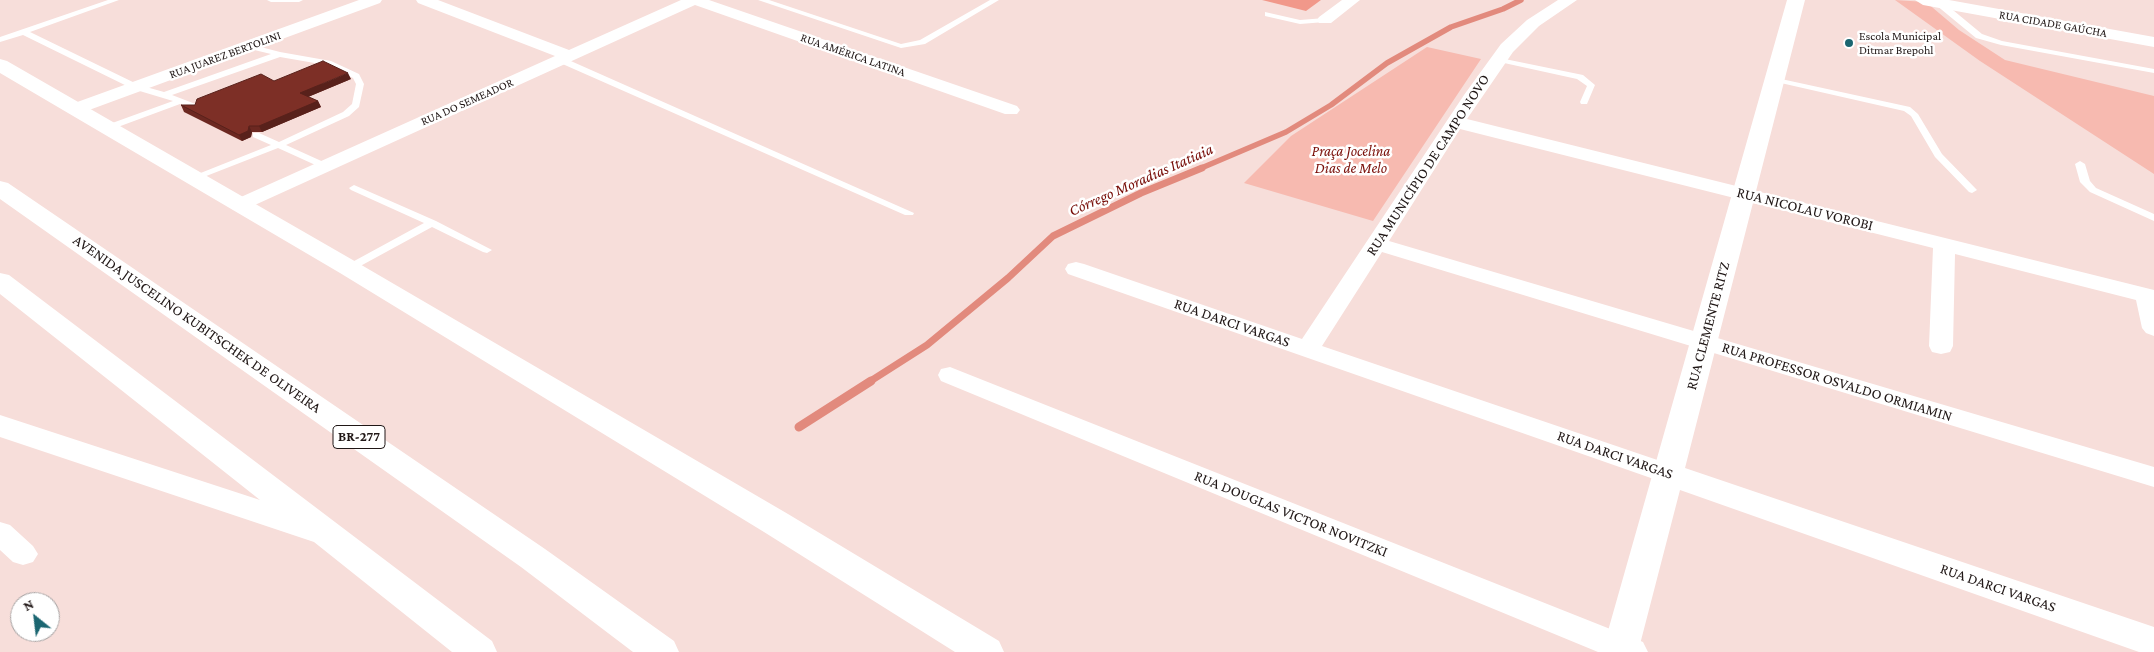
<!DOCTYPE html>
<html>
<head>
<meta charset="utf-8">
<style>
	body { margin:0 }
	#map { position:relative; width:2154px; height:652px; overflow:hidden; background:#f7deda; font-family:"Crimson Pro",serif }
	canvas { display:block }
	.north { position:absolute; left:10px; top:592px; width:50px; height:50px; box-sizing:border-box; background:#fff; border:1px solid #a6a2a2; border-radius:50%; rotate:331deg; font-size:14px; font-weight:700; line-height:20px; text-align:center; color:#201716 }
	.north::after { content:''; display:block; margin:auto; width:18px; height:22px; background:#1b6671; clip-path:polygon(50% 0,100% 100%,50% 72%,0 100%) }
</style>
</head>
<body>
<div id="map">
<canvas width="2154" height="652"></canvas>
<div class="north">N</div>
</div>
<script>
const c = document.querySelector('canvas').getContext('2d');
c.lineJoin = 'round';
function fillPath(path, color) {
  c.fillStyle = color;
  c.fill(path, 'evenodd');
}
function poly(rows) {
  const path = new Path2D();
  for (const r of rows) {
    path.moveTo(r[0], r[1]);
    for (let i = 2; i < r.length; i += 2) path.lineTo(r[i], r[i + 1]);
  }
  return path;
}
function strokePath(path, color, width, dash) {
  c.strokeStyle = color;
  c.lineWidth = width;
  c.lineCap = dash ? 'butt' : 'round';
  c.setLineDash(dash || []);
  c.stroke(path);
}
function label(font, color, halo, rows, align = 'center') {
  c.font = font + ' "Crimson Pro",serif';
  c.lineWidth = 5;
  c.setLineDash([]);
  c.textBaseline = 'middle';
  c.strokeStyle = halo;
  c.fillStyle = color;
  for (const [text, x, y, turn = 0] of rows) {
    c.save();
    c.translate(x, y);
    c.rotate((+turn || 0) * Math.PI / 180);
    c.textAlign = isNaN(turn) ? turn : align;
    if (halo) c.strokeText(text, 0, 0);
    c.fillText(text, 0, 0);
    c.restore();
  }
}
fillPath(poly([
	[1895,0,1926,2,1959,30,2005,60,2154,96,2154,174,1980,61],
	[1427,47,1481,59,1373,221,1244,183,1291,136]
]), '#f7bab0');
fillPath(poly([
	[1262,0,1321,0,1306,11]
]), '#f1988a');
strokePath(poly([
	[1199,169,1286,132,1331,105,1387,63,1451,27,1503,9,1521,0]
]), '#e28a7d', 5.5);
strokePath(poly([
	[869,382,927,345,1008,278,1053,236,1141,193,1202,168]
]), '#e28a7d', 7);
strokePath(poly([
	[799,427,871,381]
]), '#e28a7d', 9);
fillPath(poly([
	[108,0,119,0,30,32,139,85,164,92,271,54,246,48,245,46,249,44,280,52,331,61,359,74,364,84,359,107,349,116,286,145,328,164,328,168,322,168,278,148,196,180,193,181,188,178,271,145,253,137,253,133,259,133,279,142,343,112,352,104,356,84,353,78,326,65,280,57,172,95,198,105,198,109,192,109,180,104,107,131,104,130,104,126,173,101,133,89,23,35,0,42,0,37,108,0],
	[267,0,303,0,299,2,271,2,267,0],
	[758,0,769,0,901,44,920,40,990,0,999,0,925,44,901,48,758,0],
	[1936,1,1942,1,1982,34,2002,41,2154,69,2154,73,2001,45,1976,38,1936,5,1936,1],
	[1265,12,1300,20,1325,18,1329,20,1325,22,1300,24,1265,16,1265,12],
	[1495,57,1583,75,1595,85,1587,104,1581,104,1580,102,1587,86,1577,79,1495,61,1495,57],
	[558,58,564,58,914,213,913,215,905,215,558,62,558,58],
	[1772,77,1910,107,1918,114,1942,154,1977,190,1972,193,1969,192,1935,157,1911,116,1904,111,1772,81,1772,77],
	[2080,161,2085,164,2090,181,2096,188,2154,214,2154,221,2090,192,2080,182,2075,164,2080,161],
	[354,185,436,221,492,250,487,253,483,252,432,227,353,270,345,270,344,268,345,266,424,223,351,190,349,188,354,185]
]), '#fff');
fillPath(poly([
	[359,0,382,0,380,3,81,113,75,115,69,113,66,109,69,105,359,0],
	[416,0,438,0,569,50,681,0,709,0,1017,106,1020,110,1017,114,1005,114,695,5,246,209,239,211,232,209,229,205,232,201,555,56,418,3,416,0],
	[1342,0,1360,0,1331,23,1319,23,1317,20,1319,17,1342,0],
	[1558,0,1577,0,1539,26,1513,52,1467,119,2154,290,2154,336,2146,333,2142,328,2136,300,1955,254,1953,346,1950,352,1941,354,1932,352,1929,346,1933,248,1460,129,1389,241,2154,467,2154,487,1382,252,1322,346,1678,467,1682,474,1678,481,1668,484,1068,274,1065,269,1068,264,1076,262,1084,264,1302,339,1464,95,1501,44,1527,20,1558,0],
	[1915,0,1949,0,2154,37,2154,47,1923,5,1915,0],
	[950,367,1643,642,1648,652,1598,652,941,381,938,375,941,369,950,367],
	[0,522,10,525,33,546,38,554,33,562,23,565,13,562,0,550,0,522]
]), '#fff');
fillPath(poly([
	[1787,0,1805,0,1685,468,2154,627,2154,652,2139,652,1680,490,1638,652,1602,652,1787,0]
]), '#fff');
fillPath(poly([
	[0,59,7,61,358,263,788,514,999,641,1004,652,955,652,764,532,340,273,0,73,0,59]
]), '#fff');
fillPath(poly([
	[0,181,8,183,545,549,674,641,679,652,633,652,521,567,0,199,0,181],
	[0,273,9,275,492,641,497,652,452,652,314,542,0,437,0,415,260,500,0,294,0,273]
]), '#fff');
fillPath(poly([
	[351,79,308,97,318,101,321,107,262,132,252,132,251,137,242,141,184,112,181,105,195,105]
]), '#6c2821');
fillPath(poly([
	[348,73,351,79,303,99,300,93],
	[318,101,321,107,262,132,259,126],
	[249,126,252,132,251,137,242,141,239,135]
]), '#58211b');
const building = poly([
	[323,61,348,73,300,93,318,101,259,126,249,126,248,131,239,135,181,105,195,105,197,99,261,74,274,81,323,61]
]);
fillPath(building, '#7d2f26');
strokePath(building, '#58211b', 1);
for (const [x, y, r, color] of [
	[1849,43,5,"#1b6671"]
]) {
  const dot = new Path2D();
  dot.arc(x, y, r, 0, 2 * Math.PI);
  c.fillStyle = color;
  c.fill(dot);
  strokePath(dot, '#fff', 2);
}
label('12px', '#201716', '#fff', [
	["RUA CIDADE GAÚCHA",2053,24,10],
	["RUA JUAREZ BERTOLINI",225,55,-20],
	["RUA AMÉRICA LATINA",853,55,19],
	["RUA DO SEMEADOR",467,102,-24]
]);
label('12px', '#201716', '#fff', [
	["Escola Municipal",1859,36],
	["Ditmar Brepohl",1859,50]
], 'left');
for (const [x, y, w] of [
	[359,437,52]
]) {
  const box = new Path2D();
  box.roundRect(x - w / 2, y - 11.5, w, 23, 4);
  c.fillStyle = '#fff';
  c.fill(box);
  strokePath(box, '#201716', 1);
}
label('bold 14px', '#201716', null, [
	["BR-277",359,437]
]);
label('italic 15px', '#7a0f09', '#fff', [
	["Praça Jocelina",1351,151],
	["Dias de Melo",1351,168]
]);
label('15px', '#201716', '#fff', [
	["RUA MUNICÍPIO DE CAMPO NOVO",1428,165,-57],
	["RUA NICOLAU VOROBI",1805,209,14],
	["RUA DARCI VARGAS",1232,323,19],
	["AVENIDA JUSCELINO KUBITSCHEK DE OLIVEIRA",197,324,35],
	["RUA CLEMENTE RITZ",1708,326,-75],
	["RUA PROFESSOR OSVALDO ORMIAMIN",1837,382,17],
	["RUA DARCI VARGAS",1615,455,19],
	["RUA DOUGLAS VICTOR NOVITZKI",1291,514,22],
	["RUA DARCI VARGAS",1998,588,19]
]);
label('italic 16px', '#770c07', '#fff', [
	["Córrego Moradias Itatiaia",1141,180,-24]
]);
</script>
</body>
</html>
